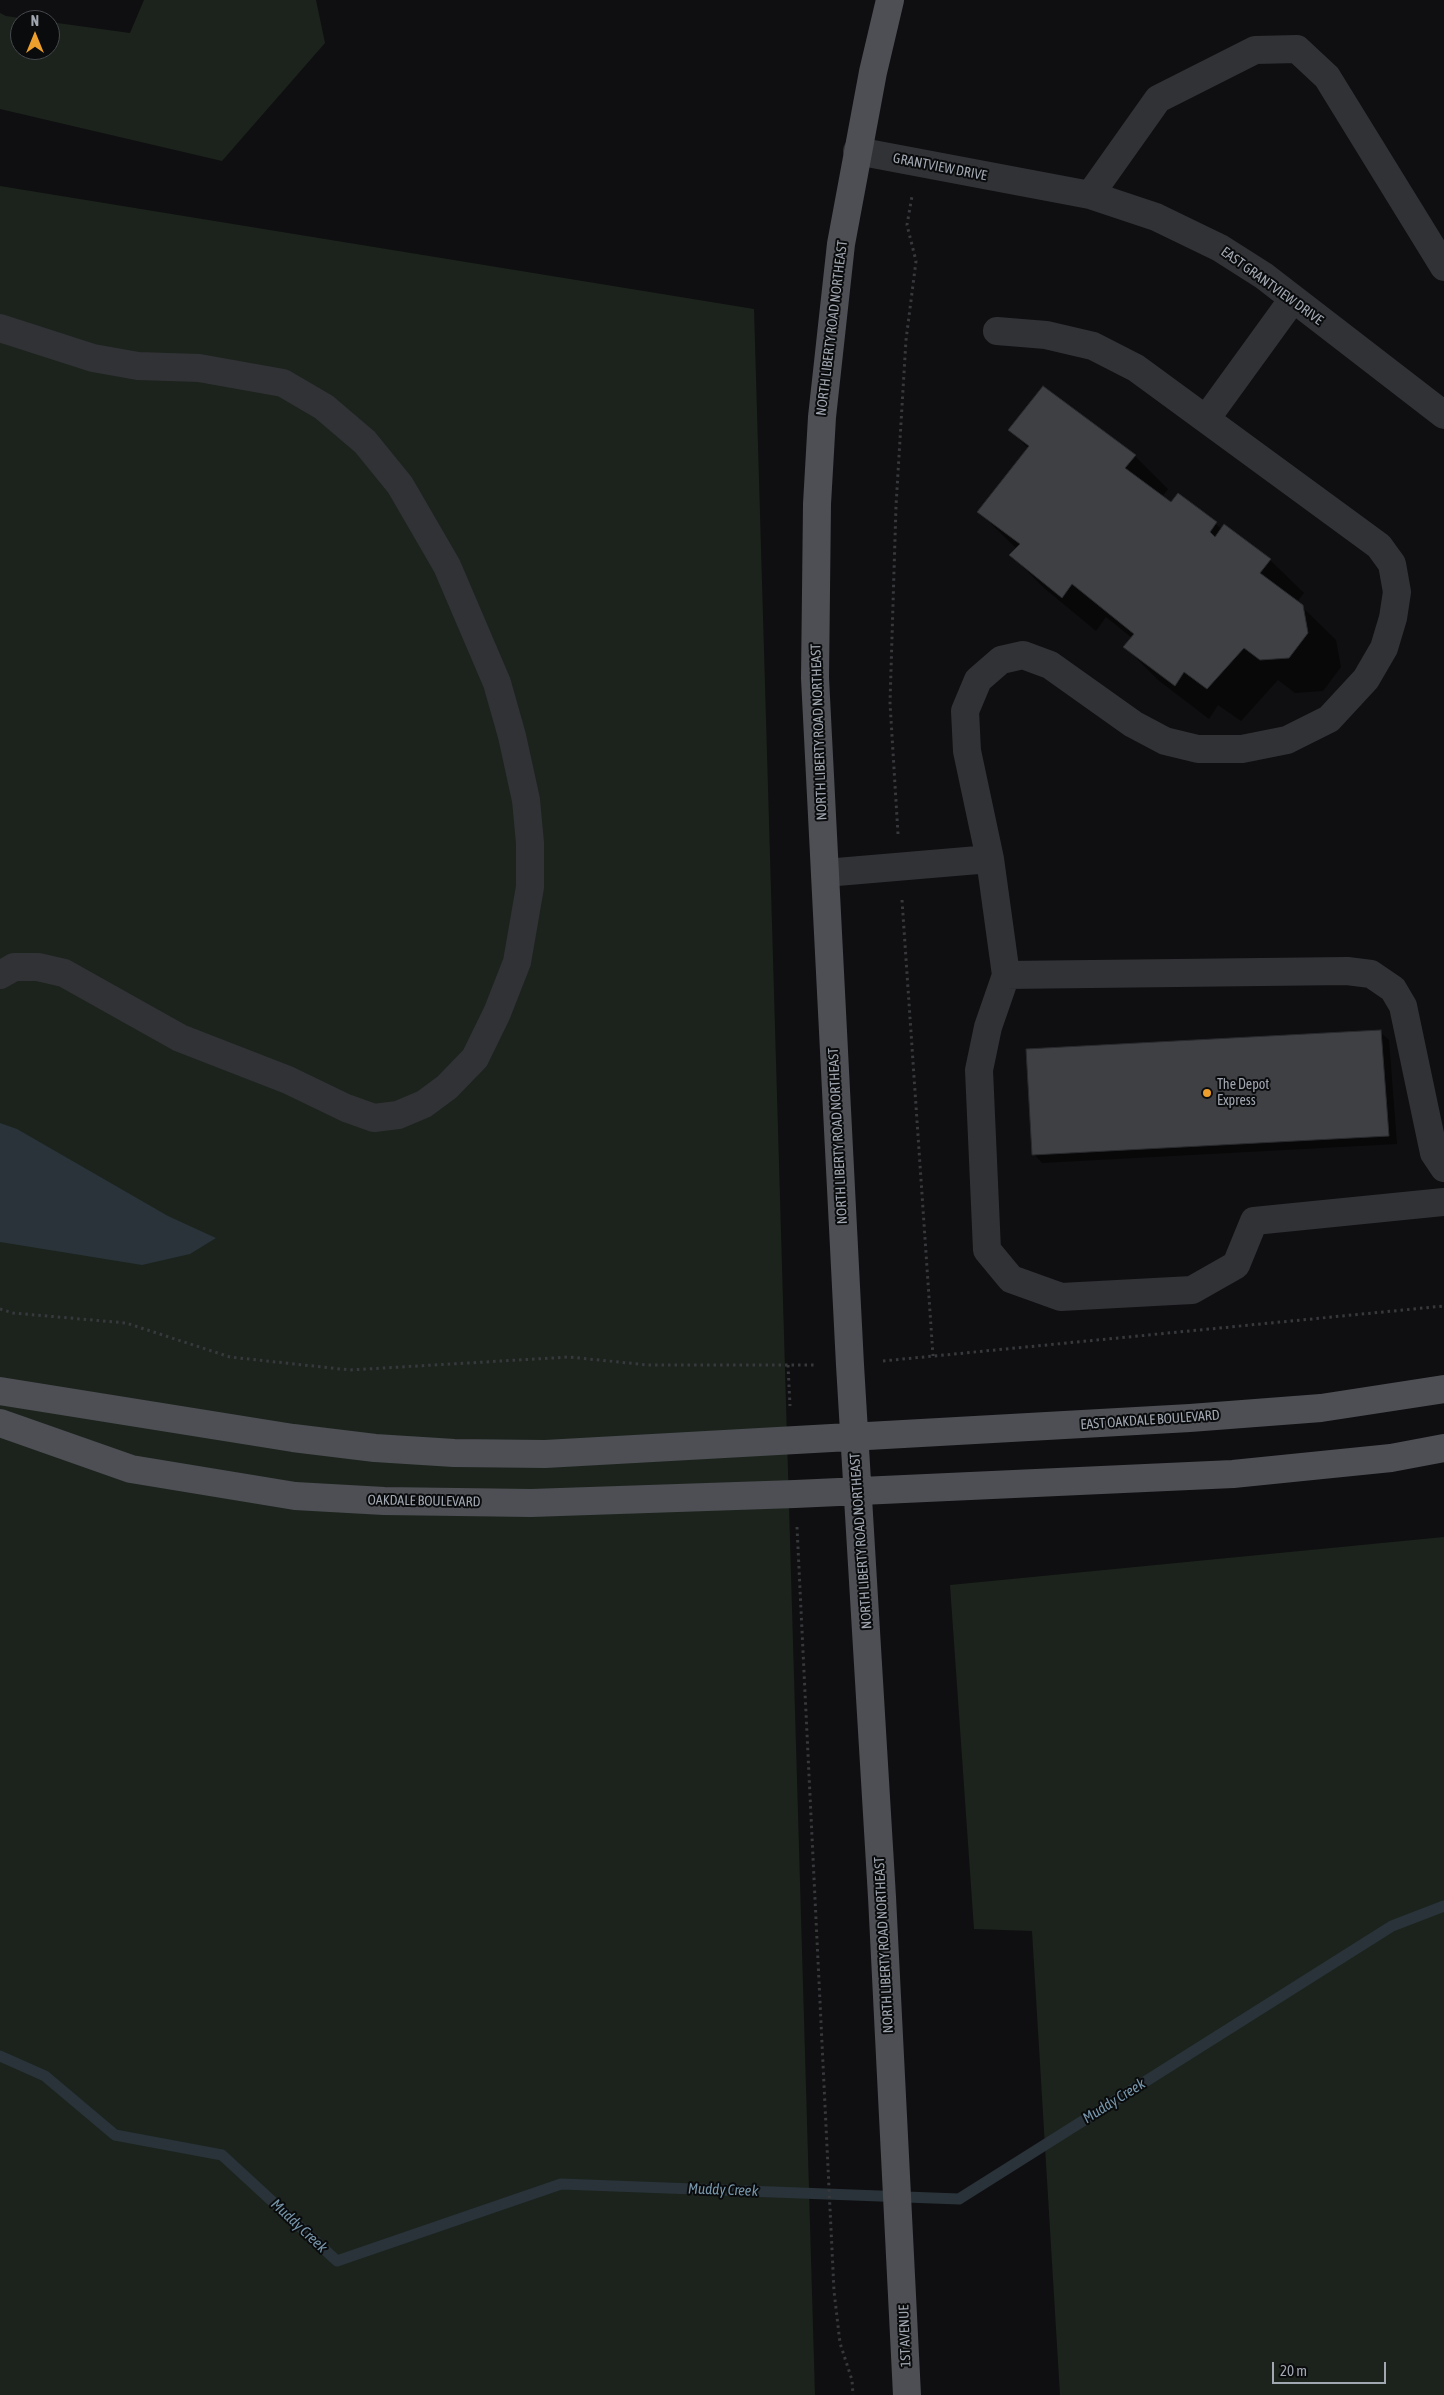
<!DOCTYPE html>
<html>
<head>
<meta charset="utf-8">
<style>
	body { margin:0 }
	#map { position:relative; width:1444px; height:2395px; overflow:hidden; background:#0f0f11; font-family:"Asap Condensed",sans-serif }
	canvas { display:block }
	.north { position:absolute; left:10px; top:10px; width:50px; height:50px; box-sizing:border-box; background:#0a0b0c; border:1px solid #46494e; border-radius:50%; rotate:0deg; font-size:14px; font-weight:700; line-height:20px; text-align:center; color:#a1a7b1 }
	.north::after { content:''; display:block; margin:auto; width:18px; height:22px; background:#ec9f2c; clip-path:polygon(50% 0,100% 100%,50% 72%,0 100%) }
	.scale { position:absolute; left:1272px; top:2362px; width:114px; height:22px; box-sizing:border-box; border:2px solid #a1a7b1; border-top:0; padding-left:6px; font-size:15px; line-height:18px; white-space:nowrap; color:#a1a7b1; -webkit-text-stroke:4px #0a0b0c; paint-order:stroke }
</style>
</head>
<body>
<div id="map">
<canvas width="1444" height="2395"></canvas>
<div class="north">N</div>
<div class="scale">20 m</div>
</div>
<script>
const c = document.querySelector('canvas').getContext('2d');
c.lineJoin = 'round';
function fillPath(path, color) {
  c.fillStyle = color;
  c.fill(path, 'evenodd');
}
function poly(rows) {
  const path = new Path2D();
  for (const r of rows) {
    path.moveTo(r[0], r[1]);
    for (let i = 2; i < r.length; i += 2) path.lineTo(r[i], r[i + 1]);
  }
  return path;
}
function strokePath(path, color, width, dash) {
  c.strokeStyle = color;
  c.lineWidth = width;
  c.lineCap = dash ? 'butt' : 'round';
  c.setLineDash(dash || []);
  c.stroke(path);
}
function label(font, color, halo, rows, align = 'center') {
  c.font = font + ' "Asap Condensed",sans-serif';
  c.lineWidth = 4;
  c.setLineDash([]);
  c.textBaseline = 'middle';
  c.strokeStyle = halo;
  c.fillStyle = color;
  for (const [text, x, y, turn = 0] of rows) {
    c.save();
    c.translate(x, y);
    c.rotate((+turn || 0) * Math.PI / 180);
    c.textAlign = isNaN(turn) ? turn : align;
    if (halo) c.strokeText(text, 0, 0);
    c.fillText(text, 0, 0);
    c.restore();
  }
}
fillPath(poly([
	[144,0,316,0,325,43,222,161,0,109,0,13,6,16,33,20,20,20,20,50,50,50,50,22,130,33],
	[0,186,754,309,815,2395,0,2395],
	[1444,1537,1444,2395,1060,2395,1032,1931,974,1929,950,1585]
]), '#1c231c');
fillPath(poly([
	[0,1123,17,1129,168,1216,216,1238,190,1254,142,1265,0,1242]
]), '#293339');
fillPath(poly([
	[1010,430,1135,456,1168,489,1162,497,1171,504,1178,495,1222,529,1270,560,1304,593,1297,602,1336,640,1341,667,1323,691,1295,693,1278,680,1241,721,1218,705,1209,719,1158,680,1125,647,1132,638,1106,617,1096,631,1044,588,1011,555,1017,549,979,512,1029,449],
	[1380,1032,1389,1040,1397,1144,1042,1163,1034,1154]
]), '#0007');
strokePath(poly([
	[0,2056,45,2076,115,2135,222,2155,337,2261,561,2184,959,2199,1392,1926,1444,1906]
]), '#293339', 11);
const building = poly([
	[1043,386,1136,455,1125,468,1171,502,1178,493,1217,522,1210,532,1215,537,1224,524,1271,559,1260,573,1303,605,1308,633,1289,658,1260,660,1244,648,1207,689,1184,672,1175,686,1123,647,1134,634,1072,584,1062,598,1009,555,1020,544,977,512,1029,446,1008,430,1043,386],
	[1381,1030,1389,1136,1032,1155,1026,1049,1381,1030]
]);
fillPath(building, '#3e4044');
strokePath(building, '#292a2d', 1);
strokePath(poly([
	[898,834,890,703,896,506,906,340,916,261,907,225,912,196],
	[902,900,933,1356],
	[0,1309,13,1313,126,1323,230,1357,350,1370,569,1357,648,1365,817,1365],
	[883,1361,1444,1306],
	[788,1365,790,1406],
	[797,1527,834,2291,840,2343,852,2380,853,2395]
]), '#37393d', 3, [2.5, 4]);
strokePath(poly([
	[857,151,1090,195,1156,217,1220,248,1264,276,1444,415],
	[1090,195,1158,99,1255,50,1297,49,1327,77,1444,267],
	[0,328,93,358,138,366,199,368,283,383,324,407,365,442,400,485,447,566,497,683,512,736,526,800,530,843,530,887,517,962,497,1013,475,1058,447,1087,424,1104,398,1115,374,1118,346,1108,288,1080,180,1038,64,973,38,967,14,967,0,975],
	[997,331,1046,335,1093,346,1136,368,1379,546,1392,564,1397,592,1393,618,1384,648,1366,679,1329,719,1287,740,1242,749,1198,749,1165,741,1133,724,1050,665,1023,655,1001,660,978,680,965,711,967,751,990,859,1006,975,1347,971,1371,974,1393,989,1403,1006,1434,1153,1444,1168],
	[1206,419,1293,299],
	[825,873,990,859],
	[1006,975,988,1027,979,1070,987,1250,1011,1279,1061,1297,1192,1290,1236,1265,1254,1221,1444,1202]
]), '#313236', 28);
strokePath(poly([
	[890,0,873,72,841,244,822,417,817,504,815,678,850,1365,882,1897,907,2395],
	[0,1391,293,1438,375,1448,454,1453,545,1454,1190,1418,1321,1408,1444,1389],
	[0,1423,131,1469,295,1496,384,1501,531,1503,795,1494,1233,1474,1391,1458,1444,1448]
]), '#4d4f54', 28);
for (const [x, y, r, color] of [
	[1207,1093,5,"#ec9f2c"]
]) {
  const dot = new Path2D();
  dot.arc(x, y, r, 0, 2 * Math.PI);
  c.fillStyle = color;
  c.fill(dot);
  strokePath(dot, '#0a0b0c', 2);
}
label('14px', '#a1a7b1', '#0a0b0c', [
	["GRANTVIEW DRIVE",940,167,11],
	["EAST GRANTVIEW DRIVE",1272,286,36],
	["NORTH LIBERTY ROAD NORTHEAST",832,328,-83],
	["NORTH LIBERTY ROAD NORTHEAST",819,732,-92],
	["NORTH LIBERTY ROAD NORTHEAST",838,1136,-93],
	["EAST OAKDALE BOULEVARD",1150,1420,-4],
	["OAKDALE BOULEVARD",424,1501,1],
	["NORTH LIBERTY ROAD NORTHEAST",861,1541,-94],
	["NORTH LIBERTY ROAD NORTHEAST",884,1945,-93],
	["1ST AVENUE",905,2336,-92]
]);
label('14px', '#a1a7b1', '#0a0b0c', [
	["The Depot",1217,1085],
	["Express",1217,1101]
], 'left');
label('italic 15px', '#7897ac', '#0a0b0c', [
	["Muddy Creek",1114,2101,-32],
	["Muddy Creek",723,2190,2],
	["Muddy Creek",299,2226,43]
]);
</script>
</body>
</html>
